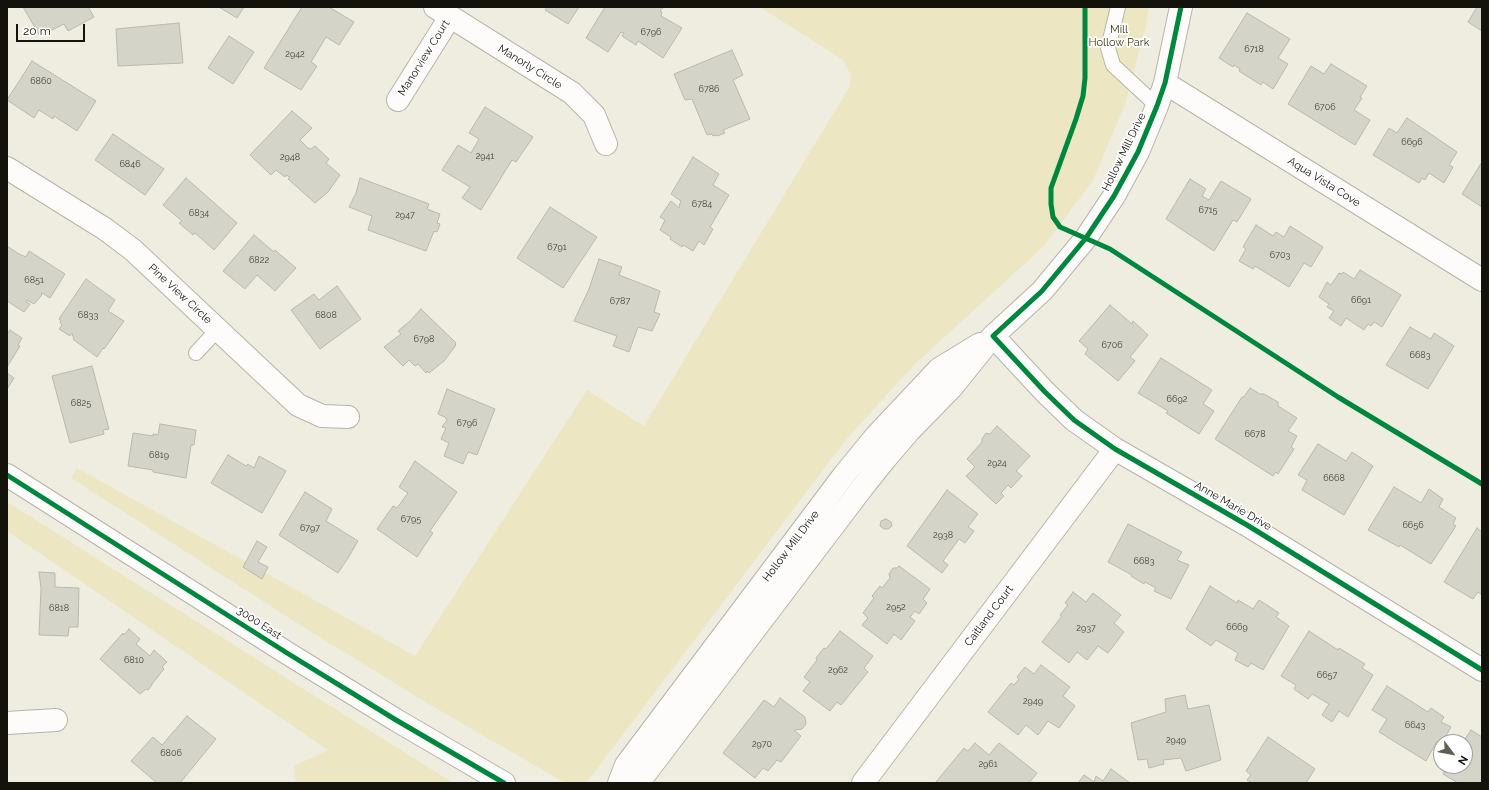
<!DOCTYPE html>
<html>
<head>
<meta charset="utf-8">
<style>
	body { margin:0 }
	#map { position:relative; width:1489px; height:790px; overflow:hidden; background:#efeddf; font-family:Raleway,sans-serif }
	canvas { display:block }
	.frame { position:absolute; inset:0; border:8px solid #14130b; pointer-events:none }
	.north { position:absolute; left:1433px; top:734px; width:40px; height:40px; box-sizing:border-box; background:#fff; border:1px solid #a1a19d; border-radius:50%; rotate:122deg; font-size:11px; font-weight:700; line-height:16px; text-align:center; color:#14130b }
	.north::after { content:''; display:block; margin:auto; width:14px; height:18px; background:#615f55; clip-path:polygon(50% 0,100% 100%,50% 72%,0 100%) }
	.scale { position:absolute; left:16px; top:24px; width:69px; height:18px; box-sizing:border-box; border:2px solid #14130b; border-top:0; padding-left:5px; font-size:12px; line-height:14px; white-space:nowrap; color:#14130b; -webkit-text-stroke:3px #fff; paint-order:stroke }
</style>
</head>
<body>
<div id="map">
<canvas width="1489" height="790"></canvas>
<div class="frame"></div>
<div class="north">N</div>
<div class="scale">20 m</div>
</div>
<script>
const c = document.querySelector('canvas').getContext('2d');
c.lineJoin = 'round';
function fillPath(path, color) {
  c.fillStyle = color;
  c.fill(path, 'evenodd');
}
function poly(rows) {
  const path = new Path2D();
  for (const r of rows) {
    path.moveTo(r[0], r[1]);
    for (let i = 2; i < r.length; i += 2) path.lineTo(r[i], r[i + 1]);
  }
  return path;
}
function strokePath(path, color, width, dash) {
  c.strokeStyle = color;
  c.lineWidth = width;
  c.lineCap = dash ? 'butt' : 'round';
  c.setLineDash(dash || []);
  c.stroke(path);
}
function label(font, color, halo, rows, align = 'center') {
  c.font = font + ' Raleway,sans-serif';
  c.lineWidth = 3.5;
  c.setLineDash([]);
  c.textBaseline = 'middle';
  c.strokeStyle = halo;
  c.fillStyle = color;
  for (const [text, x, y, turn = 0] of rows) {
    c.save();
    c.translate(x, y);
    c.rotate((+turn || 0) * Math.PI / 180);
    c.textAlign = isNaN(turn) ? turn : align;
    if (halo) c.strokeText(text, 0, 0);
    c.fillText(text, 0, 0);
    c.restore();
  }
}
fillPath(poly([
	[760,7,1149,7,1146,25,1126,102,1093,180,1044,246,914,365,845,441,587,782,574,783,562,781,432,706,300,625,71,478,77,468,415,656,587,390,644,426,850,86,851,75,843,60],
	[7,502,453,783,296,783,294,766,328,750,7,531]
]), '#ece6c3');
const building = poly([
	[23,7,88,7,94,17,68,31,64,24,40,36,23,7],
	[219,7,244,7,237,18,219,7],
	[302,7,329,7,354,22,339,45,326,37,311,62,317,66,301,90,264,68,302,7],
	[547,7,579,7,568,24,545,10,547,7],
	[605,7,664,7,660,11,662,12,661,16,682,28,663,58,638,41,636,45,622,36,624,33,621,32,608,52,586,38,605,7],
	[1477,7,1482,7,1482,31,1468,22,1477,7],
	[1247,13,1290,39,1278,58,1288,64,1273,89,1263,82,1261,85,1239,71,1240,69,1234,65,1233,67,1219,58,1247,13],
	[179,23,183,63,118,66,116,29,179,23],
	[229,36,254,52,233,84,208,68,229,36],
	[732,50,743,75,733,80,750,119,723,130,725,133,717,136,716,135,713,136,712,134,707,135,692,99,685,100,674,74,732,50],
	[32,61,96,101,77,131,54,116,53,119,39,110,34,118,7,100,32,61],
	[1331,64,1367,86,1360,97,1362,98,1354,110,1370,120,1355,145,1288,104,1311,66,1324,74,1331,64],
	[485,107,533,137,516,162,512,160,481,210,462,198,470,187,442,170,458,145,471,153,479,139,469,133,485,107],
	[292,111,312,128,300,140,308,148,311,149,315,146,329,159,326,163,340,175,328,192,315,203,288,179,290,177,286,175,285,177,276,170,271,175,250,155,292,111],
	[1407,118,1457,152,1449,165,1453,167,1444,183,1429,173,1425,180,1422,178,1419,183,1373,155,1389,128,1397,133,1407,118],
	[113,134,164,169,145,195,95,160,113,134],
	[693,157,719,174,713,185,729,195,710,227,713,229,704,245,699,241,693,251,683,245,682,247,670,239,671,237,660,230,665,220,660,217,671,201,679,208,680,206,679,206,681,201,671,194,693,157],
	[1482,162,1482,207,1462,194,1482,162],
	[186,178,237,223,214,250,195,233,193,235,179,223,182,221,163,205,186,178],
	[360,178,429,204,427,209,440,214,437,223,440,224,437,232,434,231,426,251,368,230,372,216,349,207,356,193,360,178],
	[1190,179,1206,189,1202,196,1209,200,1221,181,1251,199,1237,222,1233,220,1214,251,1166,219,1190,179],
	[550,207,597,237,563,288,517,258,550,207],
	[1256,225,1273,236,1276,232,1284,237,1290,226,1323,247,1311,267,1304,263,1289,287,1255,266,1253,269,1239,261,1246,249,1243,247,1256,225],
	[254,235,274,252,275,250,296,268,275,291,257,275,245,289,223,271,254,235],
	[7,246,19,254,26,257,29,251,65,274,50,298,42,293,41,294,42,295,34,304,27,300,26,302,30,304,24,312,7,301,7,246],
	[599,259,622,267,619,275,660,291,654,312,660,314,652,331,638,327,629,352,613,346,617,336,574,321,589,289,599,259],
	[1360,270,1401,295,1382,327,1374,322,1371,326,1368,324,1364,330,1346,318,1341,326,1329,318,1334,311,1327,307,1329,304,1319,297,1327,282,1331,285,1339,273,1342,274,1343,272,1354,279,1360,270],
	[86,279,115,300,108,311,124,321,104,349,103,348,97,357,74,340,72,333,70,336,59,329,62,325,60,323,61,321,59,319,86,279],
	[337,286,361,319,320,349,291,310,314,294,319,300,337,286],
	[1110,305,1132,324,1133,321,1148,335,1130,357,1135,361,1118,381,1085,354,1088,349,1079,341,1110,305],
	[421,309,456,343,455,344,456,345,444,361,429,373,427,371,426,373,418,364,415,366,409,360,403,366,384,347,401,334,398,331,410,321,421,309],
	[1410,327,1431,339,1434,333,1454,346,1428,389,1386,365,1410,327],
	[10,330,22,338,18,345,20,346,7,367,7,334,10,330],
	[1161,358,1212,390,1203,404,1214,411,1199,434,1166,413,1168,411,1138,393,1161,358],
	[92,366,109,429,103,430,104,434,70,443,52,376,92,366],
	[7,373,14,378,7,389,7,373],
	[1250,388,1260,394,1264,394,1278,402,1278,406,1297,418,1288,431,1297,436,1291,447,1294,449,1278,474,1276,472,1273,476,1215,439,1242,397,1244,397,1250,388],
	[447,389,495,409,477,455,468,452,463,464,444,456,449,443,441,439,446,428,442,427,447,420,445,417,438,414,447,389],
	[160,424,196,430,194,445,191,445,186,478,153,472,153,470,128,466,133,433,153,436,153,434,158,435,160,424],
	[997,426,1030,456,1016,471,1022,476,1011,488,1008,485,1001,493,1004,496,996,504,966,476,975,467,967,459,982,442,982,439,986,433,990,434,997,426],
	[1318,444,1346,461,1352,452,1373,466,1344,515,1302,490,1307,480,1298,475,1318,444],
	[228,455,246,466,248,464,254,468,259,456,286,471,262,513,211,483,228,455],
	[415,461,457,492,430,531,433,533,417,557,377,529,393,506,397,508,408,493,399,487,415,461],
	[1394,487,1421,503,1429,489,1443,499,1439,507,1456,518,1453,524,1456,526,1431,564,1400,545,1399,547,1368,530,1394,487],
	[947,490,978,514,968,527,974,531,965,543,959,539,943,561,948,565,942,573,907,546,947,490],
	[305,492,332,509,326,521,358,541,348,558,338,573,279,535,305,492],
	[886,519,891,522,892,526,888,529,884,529,880,526,881,521,886,519],
	[1128,524,1182,552,1177,560,1189,565,1171,599,1154,591,1156,588,1145,582,1144,584,1131,576,1132,575,1108,562,1128,524],
	[1477,528,1482,532,1482,595,1478,592,1473,599,1444,582,1477,528],
	[257,541,267,547,258,562,268,567,262,579,243,567,257,541],
	[899,566,930,589,923,599,927,603,919,614,915,611,910,617,915,621,901,640,894,634,887,644,862,625,868,618,863,613,874,598,872,596,880,586,882,588,890,578,889,574,893,568,897,568,899,566],
	[39,572,55,573,55,587,79,588,78,627,69,627,68,636,39,635,41,588,39,572],
	[1210,586,1237,603,1238,600,1253,609,1259,600,1279,613,1276,617,1289,626,1263,670,1251,663,1248,667,1235,660,1238,653,1216,640,1211,646,1186,629,1210,586],
	[1073,592,1086,602,1093,593,1121,615,1114,623,1124,632,1108,653,1098,646,1087,660,1077,652,1069,663,1042,642,1062,616,1060,615,1068,605,1065,603,1073,592],
	[129,629,140,639,136,644,150,656,154,650,167,662,162,667,164,669,152,684,152,685,148,690,146,689,140,694,100,659,123,633,124,635,129,629],
	[840,631,873,656,864,668,868,672,841,705,837,702,830,711,803,691,810,682,804,677,817,660,816,658,824,648,826,649,840,631],
	[1309,631,1338,650,1339,648,1365,664,1362,668,1373,675,1348,717,1339,711,1332,722,1322,715,1329,704,1312,694,1308,699,1294,689,1296,685,1281,676,1309,631],
	[1041,665,1070,687,1063,696,1075,706,1059,728,1048,721,1038,735,1026,725,1018,735,988,712,1011,683,1014,685,1019,679,1017,677,1025,667,1034,674,1041,665],
	[1387,686,1428,712,1431,708,1444,717,1441,722,1451,727,1441,744,1437,741,1426,761,1379,732,1387,719,1372,710,1387,686],
	[1185,695,1188,709,1209,705,1221,760,1186,771,1181,758,1163,760,1164,764,1149,768,1147,759,1138,760,1131,723,1166,712,1165,699,1185,695],
	[780,698,805,717,806,724,802,729,795,730,795,731,801,736,781,762,777,760,768,771,763,768,755,778,723,753,764,700,774,707,780,698],
	[187,716,216,739,180,783,157,783,131,761,153,737,162,745,187,716],
	[1471,730,1482,737,1482,783,1458,783,1443,774,1448,766,1465,766,1465,742,1463,742,1471,730],
	[1268,737,1315,769,1306,783,1252,783,1247,780,1251,775,1246,771,1268,737],
	[975,743,989,755,999,743,1037,773,1029,783,938,783,936,782,964,748,968,751,975,743],
	[1111,769,1130,783,1078,783,1084,775,1094,782,1096,776,1103,781,1111,769]
]);
fillPath(building, '#d5d4c9');
strokePath(building, '#bab8ad', 1);
const lane = poly([
	[1118,7,1108,48,1113,65,1157,106],
	[196,353,218,329]
]);
const street = poly([
	[435,7,572,93,594,115,606,144],
	[1165,83,1482,280],
	[398,100,450,17],
	[7,168,105,229,133,250,298,405,322,416,348,417],
	[993,336,1045,392,1074,420,1115,449,1247,525,1482,670],
	[7,723,56,720],
	[619,783,626,765,844,475,876,436,939,369,980,344],
	[636,783,642,778,862,488,886,458,910,430,952,387,993,336,1042,291,1086,238,1114,196,1138,152,1157,106,1165,83,1181,7],
	[863,783,1115,449]
]);
const secondary = poly([
	[7,475,287,653,396,720,504,783]
]);
strokePath(lane, '#b6b4aa', 16);
strokePath(street, '#b6b4aa', 24);
strokePath(secondary, '#b6b4aa', 24);
strokePath(lane, '#fdfcfa', 14);
strokePath(street, '#fdfcfa', 22);
strokePath(secondary, '#fdfcfa', 22);
strokePath(poly([
	[1085,7,1085,78,1083,96,1076,119,1051,188,1051,204,1053,217,1060,227,1110,249,1338,397,1482,484],
	[1181,7,1165,83,1157,106,1138,152,1114,196,1086,238,1042,291,993,336,1045,392,1074,420,1115,449,1247,525,1482,670],
	[7,475,287,653,396,720,504,783]
]), '#00873e', 5);
label('9px', '#44433a', null, [
	["6796",651,32],
	["6718",1254,49],
	["2942",295,54],
	["6860",41,81],
	["6786",709,89],
	["6706",1325,107],
	["6696",1412,142],
	["2941",485,156],
	["2948",290,157],
	["6846",130,164],
	["6784",702,204],
	["6715",1208,210],
	["6834",199,213],
	["2947",405,215],
	["6791",557,247],
	["6703",1280,255],
	["6822",259,260],
	["6851",34,280],
	["6691",1361,300],
	["6787",620,301],
	["6833",88,315],
	["6808",326,315],
	["6798",424,339],
	["6706",1112,345],
	["6683",1420,355],
	["6692",1177,399],
	["6825",81,403],
	["6796",467,423],
	["6678",1255,434],
	["6819",159,455],
	["2924",997,463],
	["6668",1334,478],
	["6795",411,519],
	["6656",1413,525],
	["6797",310,528],
	["2938",943,535],
	["6683",1144,561],
	["2952",896,607],
	["6818",59,608],
	["6669",1237,627],
	["2937",1086,628],
	["6810",134,660],
	["2962",838,670],
	["6657",1327,675],
	["2949",1033,701],
	["6643",1415,725],
	["2949",1176,740],
	["2970",762,744],
	["6806",171,753],
	["2961",988,764]
]);
label('11px', '#413a16', '#fff', [
	["Mill",1119,30],
	["Hollow Park",1119,43]
]);
label('11px', '#14130b', '#fff', [
	["Manorview Court",424,58,-58],
	["Manorly Circle",530,67,32],
	["Hollow Mill Drive",1124,152,-64],
	["Aqua Vista Cove",1324,182,32],
	["Pine View Circle",180,294,43],
	["Anne Marie Drive",1233,506,30],
	["Hollow Mill Drive",791,546,-53],
	["Caitland Court",989,616,-53],
	["3000 East",259,623,33]
]);
</script>
</body>
</html>
